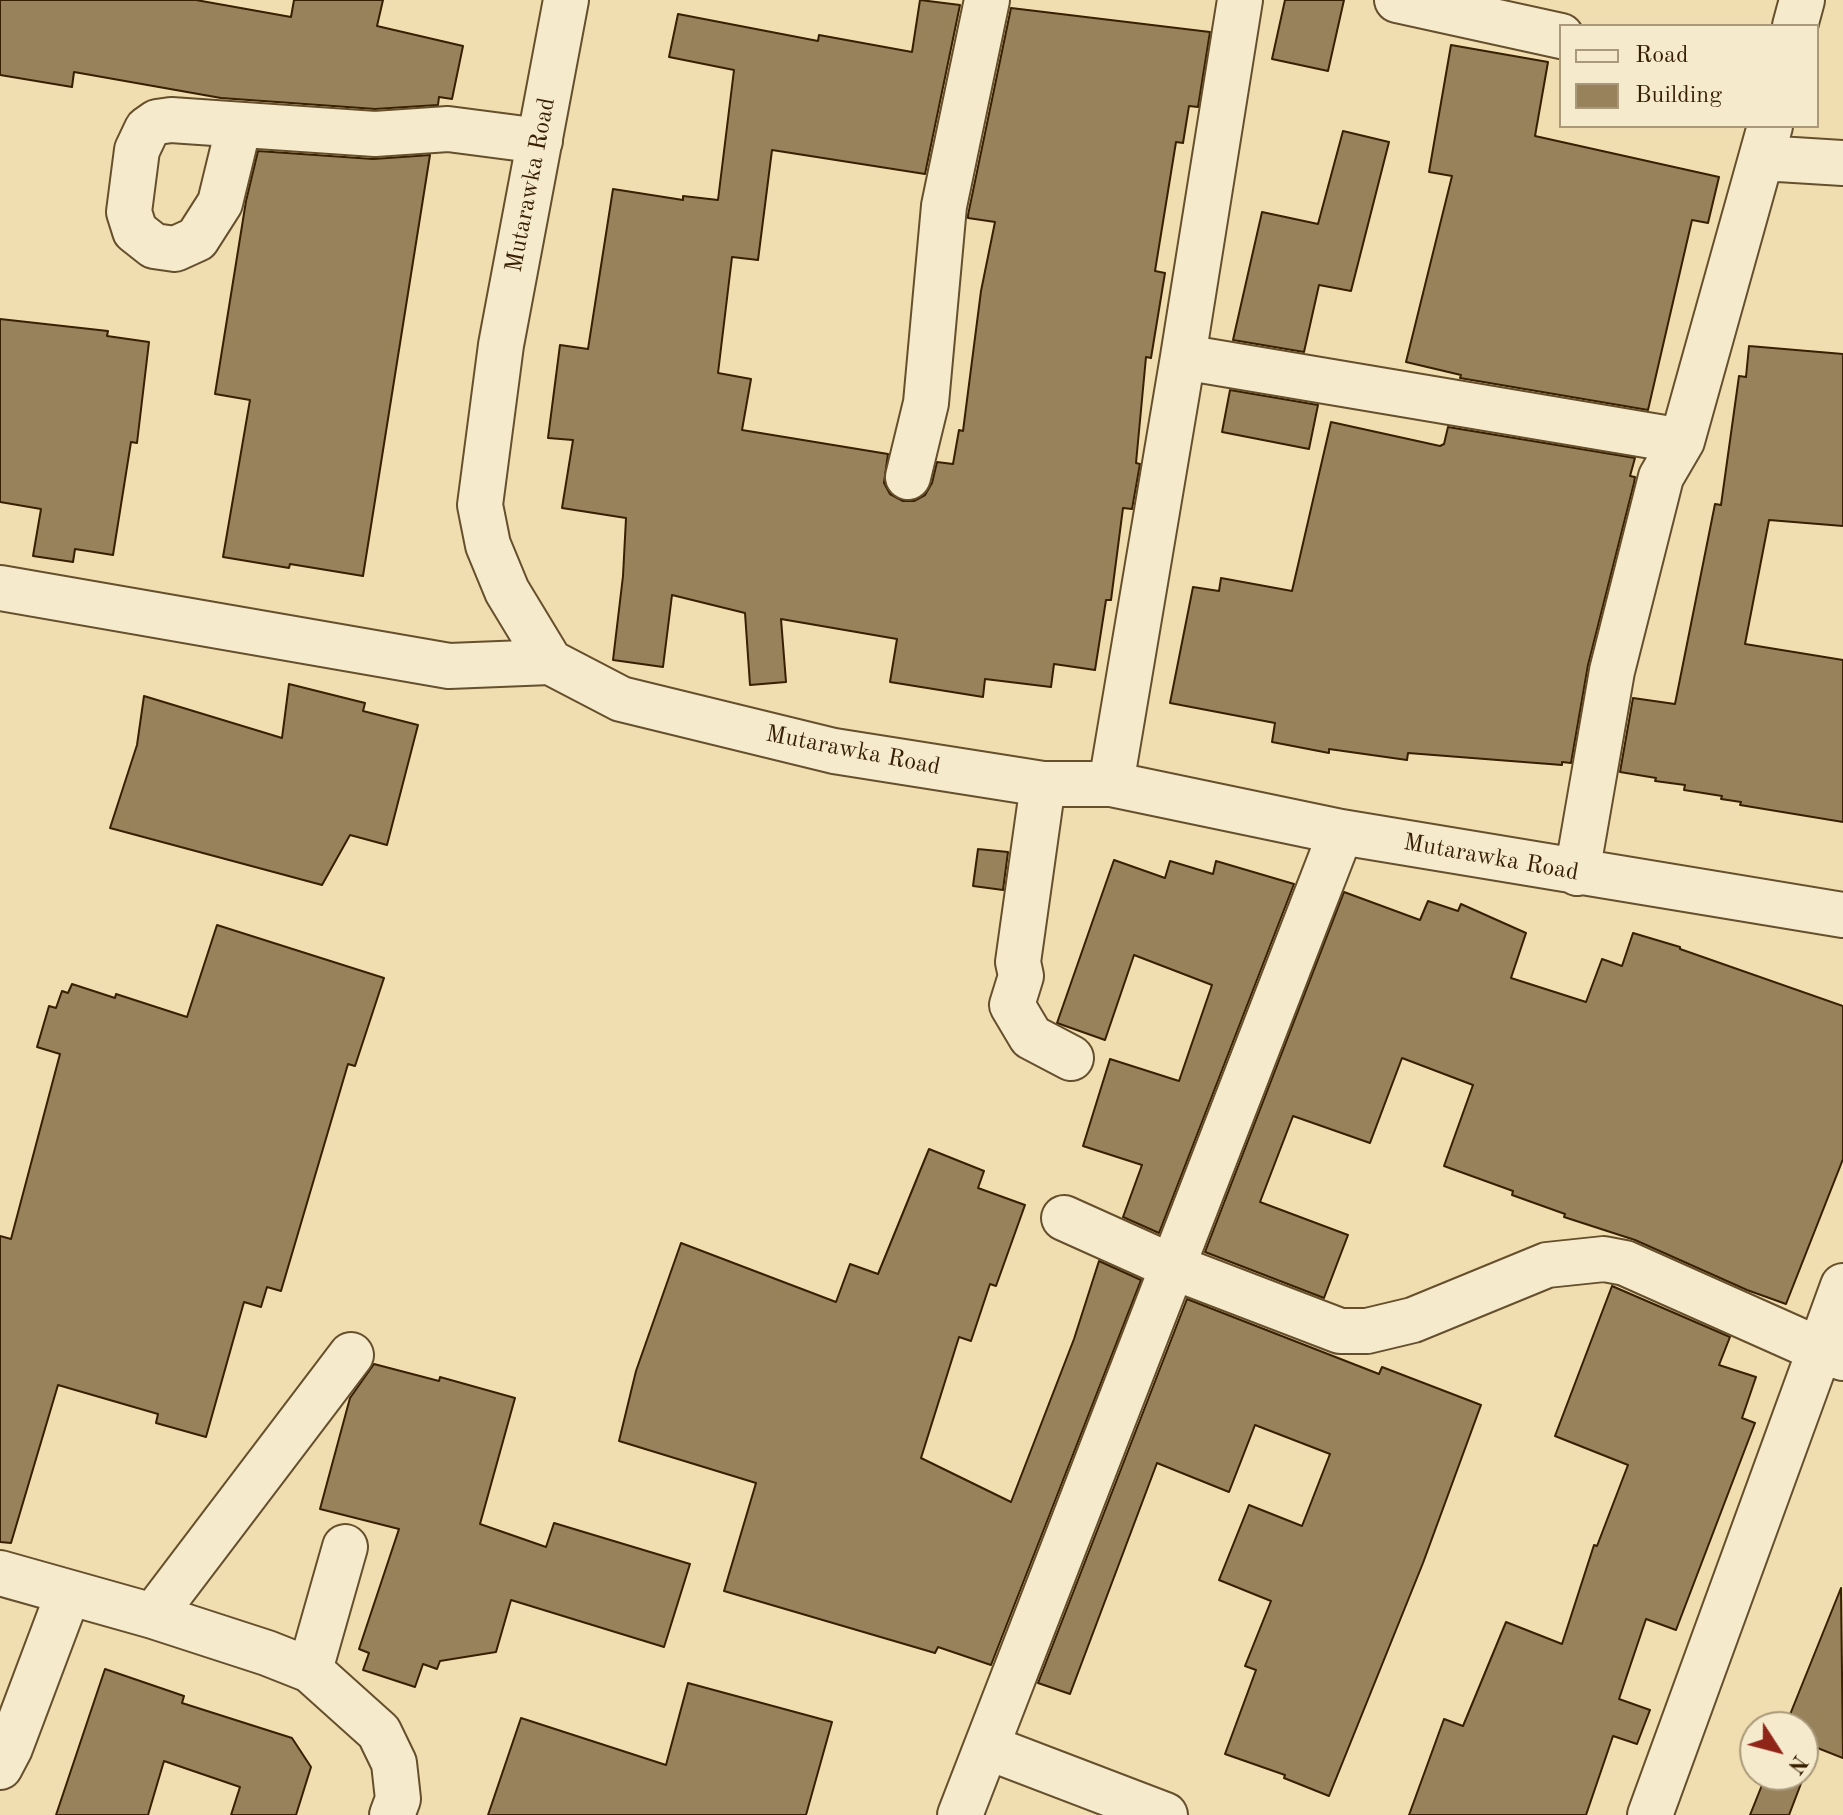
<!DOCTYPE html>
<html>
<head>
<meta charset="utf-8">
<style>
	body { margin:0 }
	#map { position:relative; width:1843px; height:1815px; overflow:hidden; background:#f0deb0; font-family:"Old Standard TT",serif }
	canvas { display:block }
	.legend { position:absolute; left:1559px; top:24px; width:260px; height:104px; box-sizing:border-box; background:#f5eacc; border:2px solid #a9997a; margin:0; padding:10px 14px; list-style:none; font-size:24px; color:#371f00 }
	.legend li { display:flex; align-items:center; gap:16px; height:40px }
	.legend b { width:40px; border:2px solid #a9997a }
	.north { position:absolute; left:1739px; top:1711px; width:80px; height:80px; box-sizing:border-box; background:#f5eacc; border:2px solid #a9997a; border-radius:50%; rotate:126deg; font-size:22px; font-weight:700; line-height:32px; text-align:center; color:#371f00 }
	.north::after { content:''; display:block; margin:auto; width:28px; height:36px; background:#8f2418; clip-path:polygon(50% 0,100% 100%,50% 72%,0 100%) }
</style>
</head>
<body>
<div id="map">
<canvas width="1843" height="1815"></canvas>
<ul class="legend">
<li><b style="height:10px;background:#f5eacc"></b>Road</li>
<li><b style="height:22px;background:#97825c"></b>Building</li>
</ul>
<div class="north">N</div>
</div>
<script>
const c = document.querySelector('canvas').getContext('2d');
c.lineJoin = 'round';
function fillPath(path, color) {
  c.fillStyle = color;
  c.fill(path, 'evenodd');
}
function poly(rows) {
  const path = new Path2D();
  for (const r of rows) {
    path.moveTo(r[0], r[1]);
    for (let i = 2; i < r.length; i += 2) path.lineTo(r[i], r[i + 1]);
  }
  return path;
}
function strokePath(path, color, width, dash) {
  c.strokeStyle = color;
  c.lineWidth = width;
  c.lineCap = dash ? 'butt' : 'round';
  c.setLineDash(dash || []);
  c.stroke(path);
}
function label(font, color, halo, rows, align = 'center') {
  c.font = font + ' "Old Standard TT",serif';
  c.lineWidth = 6;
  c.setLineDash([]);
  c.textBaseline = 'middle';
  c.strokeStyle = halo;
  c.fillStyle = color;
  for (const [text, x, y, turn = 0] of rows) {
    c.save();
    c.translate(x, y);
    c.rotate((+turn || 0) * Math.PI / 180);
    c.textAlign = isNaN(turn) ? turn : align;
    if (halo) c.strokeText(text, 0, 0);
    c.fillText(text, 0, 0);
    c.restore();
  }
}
const building = poly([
	[0,0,196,0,291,17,294,0,383,0,377,26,463,46,452,99,439,97,438,105,375,109,221,98,74,72,72,87,0,75,0,0],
	[920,0,960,5,925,174,772,150,758,260,732,257,718,373,751,379,742,430,888,454,884,483,890,494,903,501,914,501,925,495,932,483,937,462,953,464,959,430,963,431,981,291,995,222,968,218,968,215,1011,8,1210,32,1198,107,1189,106,1183,143,1176,142,1155,271,1165,273,1151,358,1146,357,1136,463,1140,464,1132,509,1123,508,1111,600,1106,600,1095,670,1054,664,1051,687,985,679,983,697,890,682,897,639,781,619,786,682,750,685,745,613,672,595,663,667,613,660,623,576,626,518,562,508,573,440,548,438,560,345,588,349,613,189,683,200,683,196,718,200,734,70,669,57,678,14,818,41,819,35,912,52,920,0],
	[1285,0,1344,0,1328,71,1272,59,1285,0],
	[1451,45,1548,62,1535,136,1719,177,1708,223,1692,220,1648,410,1460,378,1461,375,1406,362,1452,176,1429,172,1451,45],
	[1343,131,1389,142,1351,291,1319,285,1304,352,1233,340,1262,212,1318,224,1343,131],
	[258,151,373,159,430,155,363,576,290,564,289,568,223,557,250,400,215,394,246,201,258,151],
	[0,319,108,331,107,336,149,342,137,443,131,442,113,555,75,549,73,562,33,556,41,509,0,502,0,319],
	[1749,346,1843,354,1843,526,1769,520,1745,644,1843,660,1843,822,1740,805,1741,802,1721,799,1722,796,1684,790,1685,785,1655,781,1656,778,1620,772,1633,698,1675,704,1715,504,1721,505,1739,376,1746,377,1749,346],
	[1230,390,1318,405,1309,449,1222,432,1230,390],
	[1331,422,1440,446,1444,444,1448,427,1635,458,1630,476,1635,477,1634,483,1588,665,1571,763,1562,762,1562,765,1408,753,1407,760,1329,749,1329,753,1272,742,1275,723,1170,703,1193,587,1219,591,1221,578,1292,591,1331,422],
	[289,684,365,703,363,711,418,725,387,845,350,835,322,885,110,828,137,745,144,696,282,738,289,684],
	[978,849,1008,852,1003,890,973,886,978,849],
	[1114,860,1165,878,1170,861,1213,874,1216,861,1294,884,1159,1233,1123,1217,1142,1165,1083,1146,1110,1059,1179,1081,1212,985,1134,955,1105,1040,1057,1023,1114,860],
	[1344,892,1420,920,1428,901,1458,911,1461,904,1526,933,1511,978,1586,1002,1602,959,1622,966,1633,933,1680,947,1680,949,1843,1006,1843,1159,1786,1304,1747,1290,1635,1240,1564,1217,1565,1214,1512,1195,1513,1191,1444,1166,1473,1085,1402,1058,1370,1143,1293,1116,1260,1202,1348,1235,1324,1298,1205,1252,1344,892],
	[217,925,384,978,355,1066,348,1064,281,1291,267,1287,261,1307,244,1302,206,1437,156,1423,158,1414,58,1385,11,1543,0,1542,0,1236,11,1239,60,1054,37,1047,49,1006,56,1008,62,991,68,993,72,984,115,998,116,994,187,1017,217,925],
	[929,1149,984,1171,978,1188,1025,1205,996,1286,990,1284,971,1341,959,1337,921,1458,1011,1502,1074,1339,1099,1261,1141,1280,991,1665,938,1647,935,1653,724,1591,756,1483,619,1441,636,1371,681,1243,836,1302,850,1264,878,1274,929,1149],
	[1612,1286,1730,1337,1719,1365,1756,1377,1742,1418,1755,1423,1676,1630,1646,1619,1619,1699,1650,1710,1637,1744,1613,1736,1586,1815,1409,1815,1444,1719,1463,1726,1506,1622,1562,1644,1594,1545,1597,1546,1628,1465,1555,1436,1612,1286],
	[1187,1299,1379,1374,1382,1367,1481,1405,1423,1563,1329,1796,1284,1778,1285,1775,1225,1754,1256,1670,1245,1666,1271,1601,1219,1580,1249,1505,1302,1526,1330,1454,1255,1425,1229,1492,1157,1463,1070,1694,1038,1683,1187,1299],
	[374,1364,439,1381,440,1377,515,1398,480,1524,546,1547,554,1523,690,1564,664,1647,511,1600,496,1652,440,1661,437,1669,423,1664,415,1687,363,1670,369,1653,359,1649,399,1529,320,1509,350,1398,374,1364],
	[1841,1588,1843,1758,1815,1747,1789,1815,1750,1815,1766,1775,1803,1775,1803,1727,1785,1727,1841,1588],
	[105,1669,184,1696,182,1703,292,1738,311,1767,296,1815,231,1815,240,1787,164,1761,148,1815,56,1815,105,1669],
	[688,1683,832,1722,806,1815,488,1815,521,1718,666,1765,688,1683]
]);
fillPath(building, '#97825c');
strokePath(building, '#371f00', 2);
const minor = poly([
	[566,0,501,345,480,505,488,545,507,591,550,662,621,699,834,751,1043,784,1111,784,1341,832,1843,915],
	[1397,0,1561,36],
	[1795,26,1802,0],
	[239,125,220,203,197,239,175,249,154,246,135,231,129,212,137,150,147,129,157,122,171,120,375,134,448,129,540,141],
	[1762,158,1843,163],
	[1183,357,1682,441],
	[908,477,926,403,944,206,987,0],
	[0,588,449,666,550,662],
	[1043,784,1018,962,1021,976,1012,1005,1031,1037,1071,1058],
	[1111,784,1183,357,1240,0],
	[1577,873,1612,671,1661,477,1682,441,1770,126],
	[1064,1218,1173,1267,1340,1331,1367,1331,1413,1320,1547,1265,1604,1259,1625,1263,1820,1350,1843,1358],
	[0,1573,153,1616,267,1653,310,1670,379,1732,394,1763,398,1799,392,1815],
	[153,1616,351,1355],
	[310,1670,345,1547],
	[987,1747,1165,1815],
	[0,1767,10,1748,68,1594],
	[960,1815,1341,832],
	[1650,1815,1843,1286]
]);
strokePath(minor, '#654f2c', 48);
strokePath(minor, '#f5eacc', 44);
label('24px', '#371f00', '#f5eacc', [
	["Mutarawka Road",531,185,-79],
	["Mutarawka Road",853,751,11],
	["Mutarawka Road",1491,858,10]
]);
</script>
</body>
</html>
